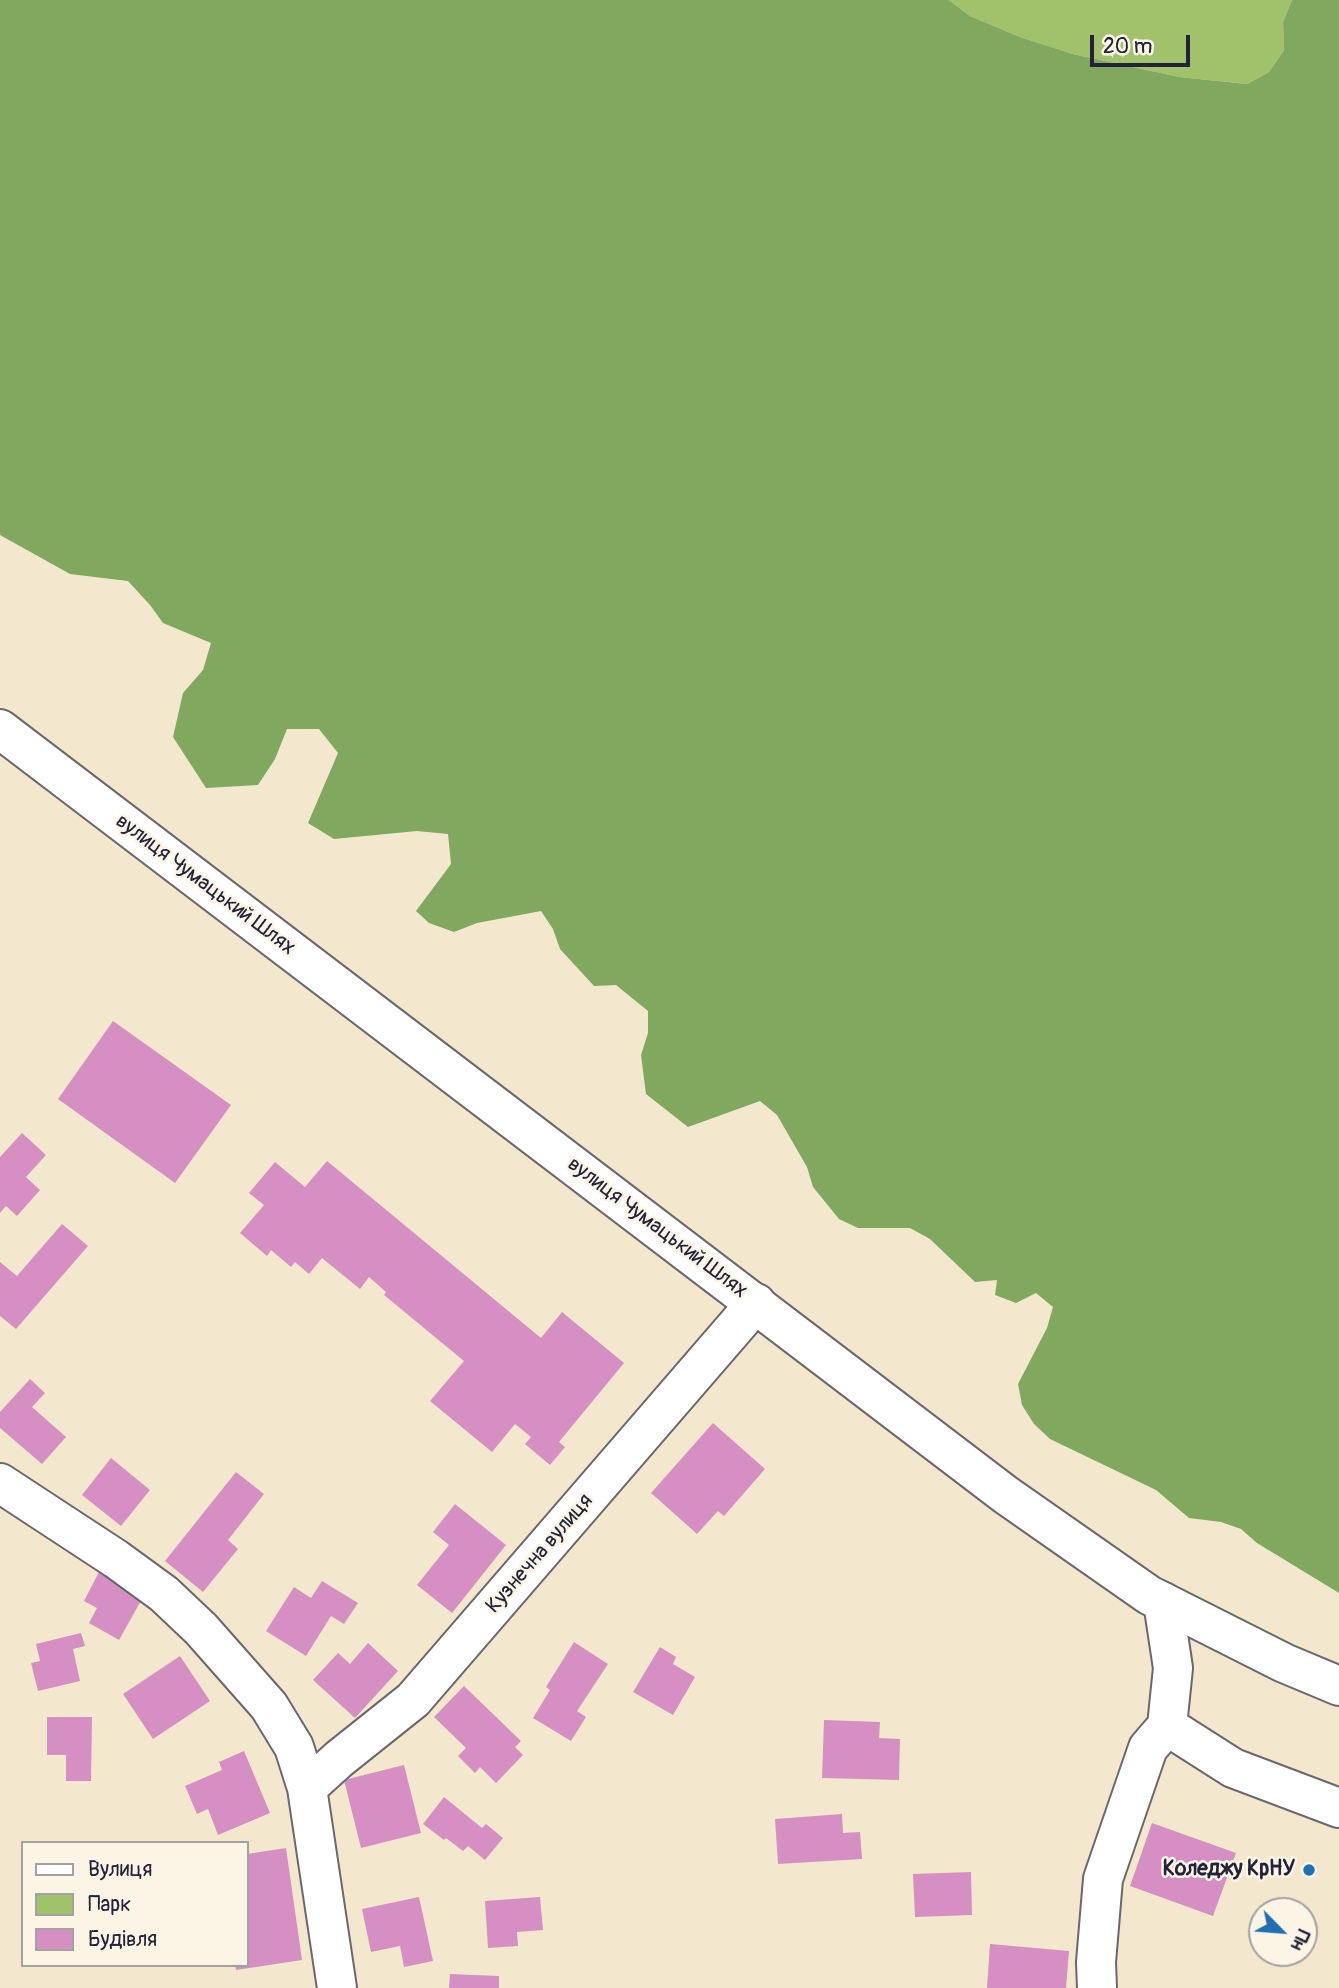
<!DOCTYPE html>
<html>
<head>
<meta charset="utf-8">
<style>
	body { margin:0 }
	#map { position:relative; width:1339px; height:1988px; overflow:hidden; background:#f3e8ce; font-family:Pangolin,sans-serif }
	canvas { display:block }
	.legend { position:absolute; left:21px; top:1841px; width:228px; height:126px; box-sizing:border-box; background:#fcf5e5; border:2px solid #a5a1a1; margin:0; padding:9px 12px; list-style:none; font-size:21px; color:#22223b }
	.legend li { display:flex; align-items:center; gap:14px; height:35px }
	.legend b { width:35px; border:2px solid #a5a1a1 }
	.north { position:absolute; left:1248px; top:1897px; width:70px; height:70px; box-sizing:border-box; background:#fcf5e5; border:2px solid #a5a1a1; border-radius:50%; rotate:115deg; font-size:19px; font-weight:700; line-height:28px; text-align:center; color:#22223b }
	.north::after { content:''; display:block; margin:auto; width:24px; height:32px; background:#1f6fb2; clip-path:polygon(50% 0,100% 100%,50% 72%,0 100%) }
	.scale { position:absolute; left:1090px; top:35px; width:100px; height:32px; box-sizing:border-box; border:4px solid #22223b; border-top:0; padding-left:9px; font-size:21px; line-height:24px; white-space:nowrap; color:#22223b; -webkit-text-stroke:5px #fcf5e5; paint-order:stroke }
</style>
</head>
<body>
<div id="map">
<canvas width="1339" height="1988"></canvas>
<ul class="legend">
<li><b style="height:9px;background:#fff"></b>Вулиця</li>
<li><b style="height:19px;background:#a1c26b"></b>Парк</li>
<li><b style="height:19px;background:#d58fc3"></b>Будівля</li>
</ul>
<div class="north">Пн</div>
<div class="scale">20 m</div>
</div>
<script>
const c = document.querySelector('canvas').getContext('2d');
c.lineJoin = 'round';
function fillPath(path, color) {
  c.fillStyle = color;
  c.fill(path, 'evenodd');
}
function poly(rows) {
  const path = new Path2D();
  for (const r of rows) {
    path.moveTo(r[0], r[1]);
    for (let i = 2; i < r.length; i += 2) path.lineTo(r[i], r[i + 1]);
  }
  return path;
}
function strokePath(path, color, width, dash) {
  c.strokeStyle = color;
  c.lineWidth = width;
  c.lineCap = dash ? 'butt' : 'round';
  c.setLineDash(dash || []);
  c.stroke(path);
}
function label(font, color, halo, rows, align = 'center') {
  c.font = font + ' Pangolin,sans-serif';
  c.lineWidth = 5;
  c.setLineDash([]);
  c.textBaseline = 'middle';
  c.strokeStyle = halo;
  c.fillStyle = color;
  for (const [text, x, y, turn = 0] of rows) {
    c.save();
    c.translate(x, y);
    c.rotate((+turn || 0) * Math.PI / 180);
    c.textAlign = isNaN(turn) ? turn : align;
    if (halo) c.strokeText(text, 0, 0);
    c.fillText(text, 0, 0);
    c.restore();
  }
}
fillPath(poly([
	[949,0,1292,0,1283,22,1284,50,1269,72,1247,84,1179,77,1073,54,1020,37,970,16]
]), '#a1c26b');
fillPath(poly([
	[0,0,949,0,970,16,1020,37,1073,54,1179,77,1247,84,1269,72,1284,50,1283,22,1292,0,1339,0,1339,1593,1257,1543,1241,1529,1221,1522,1189,1518,1156,1490,1050,1439,1034,1424,1022,1405,1018,1384,1047,1328,1053,1307,1036,1293,1016,1303,995,1295,997,1280,975,1282,930,1239,910,1228,858,1228,839,1219,813,1187,807,1167,777,1115,760,1101,688,1127,646,1094,641,1055,648,1033,648,1011,616,985,594,986,560,949,553,929,541,911,477,923,454,932,429,923,416,911,451,864,448,834,417,831,334,839,308,823,338,753,319,729,287,729,275,759,258,785,206,788,173,737,183,693,203,670,211,643,163,623,150,605,128,581,70,574,0,535]
]), '#80a85f');
fillPath(poly([
	[113,1021,231,1105,175,1183,58,1099],
	[22,1133,46,1155,26,1177,40,1190,17,1216,6,1206,0,1213,0,1157],
	[327,1161,541,1338,562,1312,624,1363,559,1442,565,1447,550,1465,525,1444,531,1437,515,1424,492,1452,430,1401,464,1361,384,1295,386,1292,369,1277,360,1289,322,1258,309,1274,295,1262,291,1267,271,1250,267,1256,240,1233,264,1205,249,1193,275,1162,305,1187],
	[62,1224,88,1246,16,1329,0,1316,0,1262,17,1276],
	[30,1379,45,1393,32,1407,66,1437,42,1464,0,1428,0,1412],
	[713,1423,765,1469,724,1516,718,1511,697,1534,651,1493],
	[111,1458,150,1490,121,1526,82,1495],
	[236,1472,264,1494,228,1540,238,1549,203,1592,165,1561],
	[455,1504,506,1545,452,1613,417,1585,449,1545,433,1532],
	[99,1572,143,1597,119,1640,89,1623,97,1608,84,1601],
	[322,1581,358,1603,344,1624,331,1616,306,1656,266,1631,294,1587,311,1598],
	[81,1633,85,1646,73,1649,80,1681,38,1691,31,1663,40,1661,36,1644],
	[574,1642,608,1664,577,1711,586,1717,571,1741,533,1718,550,1690,546,1687],
	[368,1643,398,1671,355,1718,313,1680,338,1653,350,1664],
	[660,1647,676,1657,673,1664,695,1677,673,1715,633,1692],
	[180,1656,210,1701,153,1739,123,1694],
	[464,1686,521,1741,515,1747,523,1755,496,1783,480,1767,475,1773,458,1756,466,1748,434,1717],
	[47,1717,92,1717,91,1781,66,1781,66,1755,47,1755],
	[824,1720,880,1722,879,1738,900,1739,899,1780,822,1778],
	[244,1751,270,1813,218,1835,208,1809,197,1814,185,1786,222,1770,219,1762],
	[404,1765,421,1833,361,1848,344,1780],
	[444,1797,482,1828,486,1824,503,1838,485,1860,468,1846,463,1851,446,1838,444,1840,423,1824],
	[842,1814,843,1833,860,1832,862,1859,778,1864,775,1819],
	[1152,1823,1236,1853,1213,1916,1130,1886],
	[286,1848,302,1960,236,1970,235,1965,247,1965,247,1854],
	[971,1872,972,1915,915,1917,913,1874],
	[419,1897,433,1961,404,1967,400,1946,371,1952,362,1909],
	[540,1897,543,1930,517,1932,518,1946,488,1948,485,1901],
	[990,1944,1069,1951,1066,1988,987,1988],
	[450,1974,499,1976,499,1988,449,1988]
]), '#d58fc3');
const minor = poly([
	[0,1483,116,1559,164,1594,201,1629,269,1706,294,1747,307,1788],
	[1163,1602,1173,1668,1167,1726],
	[1167,1726,1233,1768,1339,1808],
	[337,1988,307,1788,339,1759,413,1700,756,1303],
	[1097,1988,1096,1962,1103,1879,1148,1748,1167,1726]
]);
const highway = poly([
	[0,729,1006,1495,1149,1595,1284,1663,1339,1686]
]);
strokePath(minor, '#6b676e', 42);
strokePath(highway, '#6b676e', 42);
strokePath(minor, '#fff', 38);
strokePath(highway, '#fff', 38);
for (const [x, y, r, color] of [
	[1309,1870,7,"#1f6fb2"]
]) {
  const dot = new Path2D();
  dot.arc(x, y, r, 0, 2 * Math.PI);
  c.fillStyle = color;
  c.fill(dot);
  strokePath(dot, '#fcf5e5', 2.5);
}
label('21px', '#22223b', '#fcf5e5', [
	["вулиця Чумацький Шлях",205,885,37],
	["вулиця Чумацький Шлях",657,1228,37],
	["Кузнечна вулиця",540,1554,-49]
]);
label('bold 21px', '#22223b', '#fcf5e5', [
	["Коледжу КрНУ",1295,1870]
], 'right');
</script>
</body>
</html>
